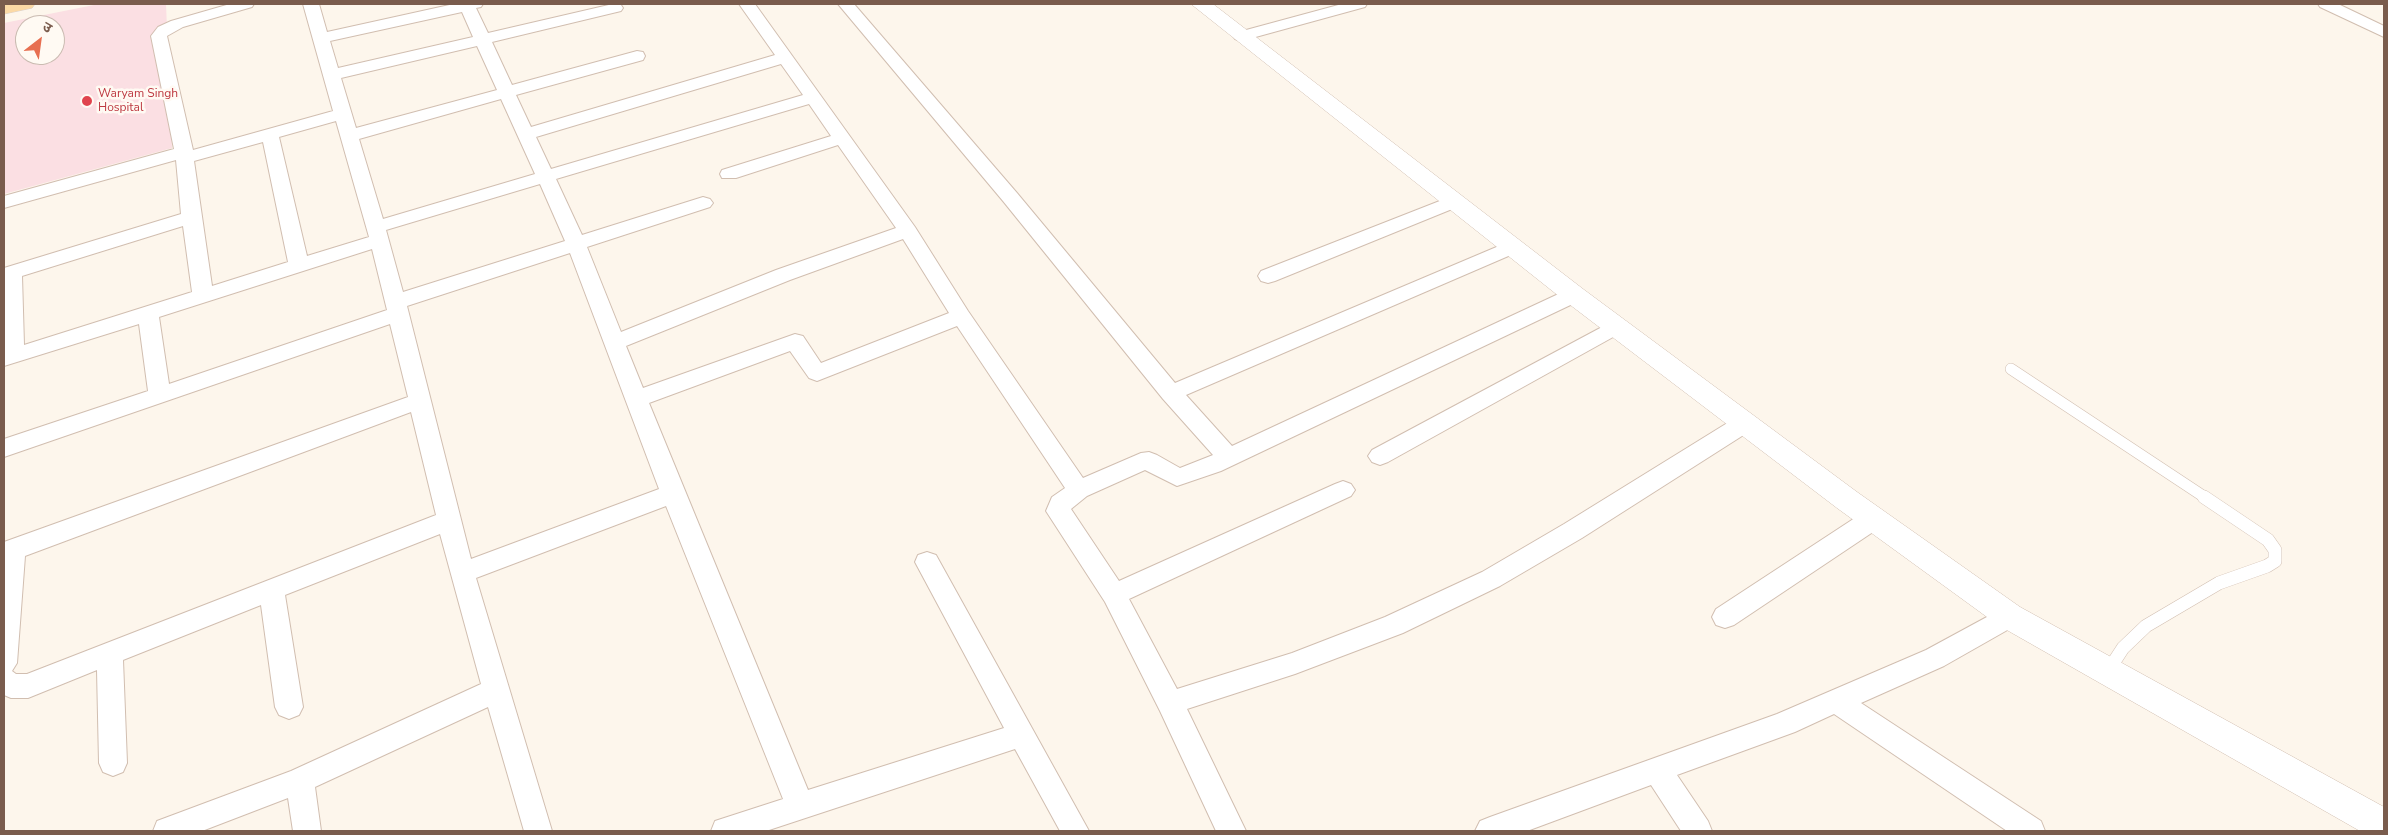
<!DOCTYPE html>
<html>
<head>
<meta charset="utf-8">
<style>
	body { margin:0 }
	#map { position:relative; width:2388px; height:835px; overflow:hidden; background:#fdf6ec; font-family:"Nunito Sans","Noto Sans Devanagari",sans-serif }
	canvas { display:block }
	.frame { position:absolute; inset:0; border:5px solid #7a5c4d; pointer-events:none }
	.north { position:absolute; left:15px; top:15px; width:50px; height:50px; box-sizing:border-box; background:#fffaf3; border:1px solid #cabbb1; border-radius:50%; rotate:30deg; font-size:14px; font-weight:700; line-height:20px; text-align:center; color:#7a5c4d }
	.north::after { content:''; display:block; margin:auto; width:18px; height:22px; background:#e76f51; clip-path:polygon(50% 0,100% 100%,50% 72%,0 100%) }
</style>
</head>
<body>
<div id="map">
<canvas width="2388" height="835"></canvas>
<div class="frame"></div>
<div class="north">उ</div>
</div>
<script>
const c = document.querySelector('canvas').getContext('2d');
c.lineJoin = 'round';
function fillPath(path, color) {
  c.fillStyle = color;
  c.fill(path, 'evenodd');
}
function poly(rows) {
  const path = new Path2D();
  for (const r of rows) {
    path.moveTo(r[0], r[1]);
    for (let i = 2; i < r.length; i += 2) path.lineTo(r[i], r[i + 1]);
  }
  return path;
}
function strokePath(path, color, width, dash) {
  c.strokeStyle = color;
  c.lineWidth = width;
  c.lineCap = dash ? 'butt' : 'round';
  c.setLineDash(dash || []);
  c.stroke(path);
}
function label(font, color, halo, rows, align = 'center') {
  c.font = font + ' "Nunito Sans",sans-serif';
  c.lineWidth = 5;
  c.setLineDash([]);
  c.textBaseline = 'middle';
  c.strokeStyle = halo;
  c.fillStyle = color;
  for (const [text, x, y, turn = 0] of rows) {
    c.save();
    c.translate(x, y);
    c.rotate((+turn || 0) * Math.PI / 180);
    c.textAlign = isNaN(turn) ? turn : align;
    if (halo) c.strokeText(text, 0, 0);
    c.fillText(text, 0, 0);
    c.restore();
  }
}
fillPath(poly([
	[99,4,166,4,172,148,4,194,4,23],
	[25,25,55,25,55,55,25,55]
]), '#fbdfe3');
const serviceFar1 = poly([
	[2011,369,2206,498]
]);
const service = poly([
	[2108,671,2123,648,2146,626,2219,583,2267,566,2275,561,2275,550,2268,540,2204,497]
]);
const minor = poly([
	[230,4,254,4,252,7,183,27,167,36,193,150,333,111,303,4,319,4,327,32,454,4,483,4,481,7,476,8,488,33,613,4,621,5,623,8,621,11,492,42,512,85,637,51,643,52,645,56,643,60,516,95,531,127,775,55,739,4,755,4,915,227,968,311,1083,478,1141,453,1149,452,1157,455,1180,468,1213,455,1163,399,1003,201,838,4,854,4,1017,193,1175,383,1506,243,1513,241,1520,243,1523,247,1520,251,1186,395,1232,446,1567,290,1574,288,1581,290,1584,295,1581,300,1221,471,1177,486,1145,470,1087,496,1071,509,1119,581,1335,484,1343,481,1351,484,1355,490,1351,496,1129,599,1177,689,1292,653,1385,617,1482,572,1564,524,1737,417,1745,415,1753,417,1756,423,1753,429,1582,538,1500,586,1403,633,1295,674,1187,709,1246,831,1216,831,1160,711,1105,602,1046,511,1052,497,1065,488,957,326,817,381,809,378,790,351,649,403,808,790,1004,728,915,562,918,555,927,552,936,555,1089,831,1060,831,1015,749,766,831,711,831,715,821,783,799,666,506,476,578,552,831,524,831,488,707,315,787,321,831,293,831,288,798,202,831,153,831,157,821,291,771,481,684,440,534,285,595,303,707,299,715,289,719,279,715,275,707,261,605,123,660,127,763,123,772,113,776,103,772,99,763,97,670,28,698,11,698,4,695,4,542,408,397,390,324,4,457,4,439,148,391,139,324,4,366,4,268,181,214,176,160,4,208,4,196,174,149,151,36,158,27,171,21,230,4],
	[462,12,473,37,338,68,330,41,462,12],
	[477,46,497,90,356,128,341,78,477,46],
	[781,64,803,95,551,169,536,137,781,64],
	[501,99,535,174,383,219,359,139,501,99],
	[809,104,831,136,722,170,720,174,722,178,736,178,838,145,896,228,776,270,621,332,587,247,710,207,713,203,710,199,703,197,582,235,556,179,809,104],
	[336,121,369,237,307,256,279,137,336,121],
	[263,142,288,262,212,286,194,161,263,142],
	[540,184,565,241,403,292,386,230,540,184],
	[183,226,192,292,24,345,22,276,183,226],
	[903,239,949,313,821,363,803,336,795,334,643,388,626,346,790,280,903,239],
	[372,249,387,310,169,384,159,317,372,249],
	[570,253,659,489,471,559,407,306,570,253],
	[411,412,436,515,27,674,16,674,12,671,17,663,25,556,411,412],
	[1342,4,1367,4,1365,7,1241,41,1235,39,1233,36,1235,33,1342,4],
	[2318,4,2338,4,2384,26,2384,37,2320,7,2318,4],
	[1455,195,1462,197,1465,201,1462,205,1275,281,1268,283,1261,281,1258,276,1261,271,1455,195],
	[1617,319,1624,321,1628,326,1624,331,1388,462,1380,465,1372,462,1368,456,1372,450,1617,319],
	[1873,510,1882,512,1885,519,1882,526,1734,625,1725,628,1716,625,1712,617,1716,609,1864,512,1873,510],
	[2009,605,2018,608,2022,616,2018,624,1944,666,1861,703,2041,821,2045,831,2007,831,1834,714,1795,732,1677,775,1708,821,1712,831,1681,831,1651,785,1527,831,1475,831,1480,821,1490,817,1777,714,1926,650,2009,605]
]);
const tertiary = poly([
	[1191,4,1213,4,1583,289,1857,492,2020,607,2384,807,2384,831,2360,831,1998,625,1837,508,1565,301,1191,4]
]);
const primary = poly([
	[4,4,35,4,32,8,4,14,4,4]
]);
strokePath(serviceFar1, '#d1beb0', 12);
strokePath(service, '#d1beb0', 14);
strokePath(minor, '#d1beb0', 2);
strokePath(tertiary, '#d1beb0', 1);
strokePath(primary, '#dad1cd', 1);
strokePath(serviceFar1, '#fff', 11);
strokePath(service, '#fff', 13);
fillPath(minor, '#fff');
fillPath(tertiary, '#fff');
fillPath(primary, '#fbd9a5');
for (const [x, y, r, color] of [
	[87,101,6,"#e0444e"]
]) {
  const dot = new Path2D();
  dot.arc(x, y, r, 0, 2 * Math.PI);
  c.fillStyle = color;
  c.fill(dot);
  strokePath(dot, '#fffaf3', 2);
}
label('12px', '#be3a42', '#fffaf3', [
	["Waryam Singh",98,94],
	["Hospital",98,108]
], 'left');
</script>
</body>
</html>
